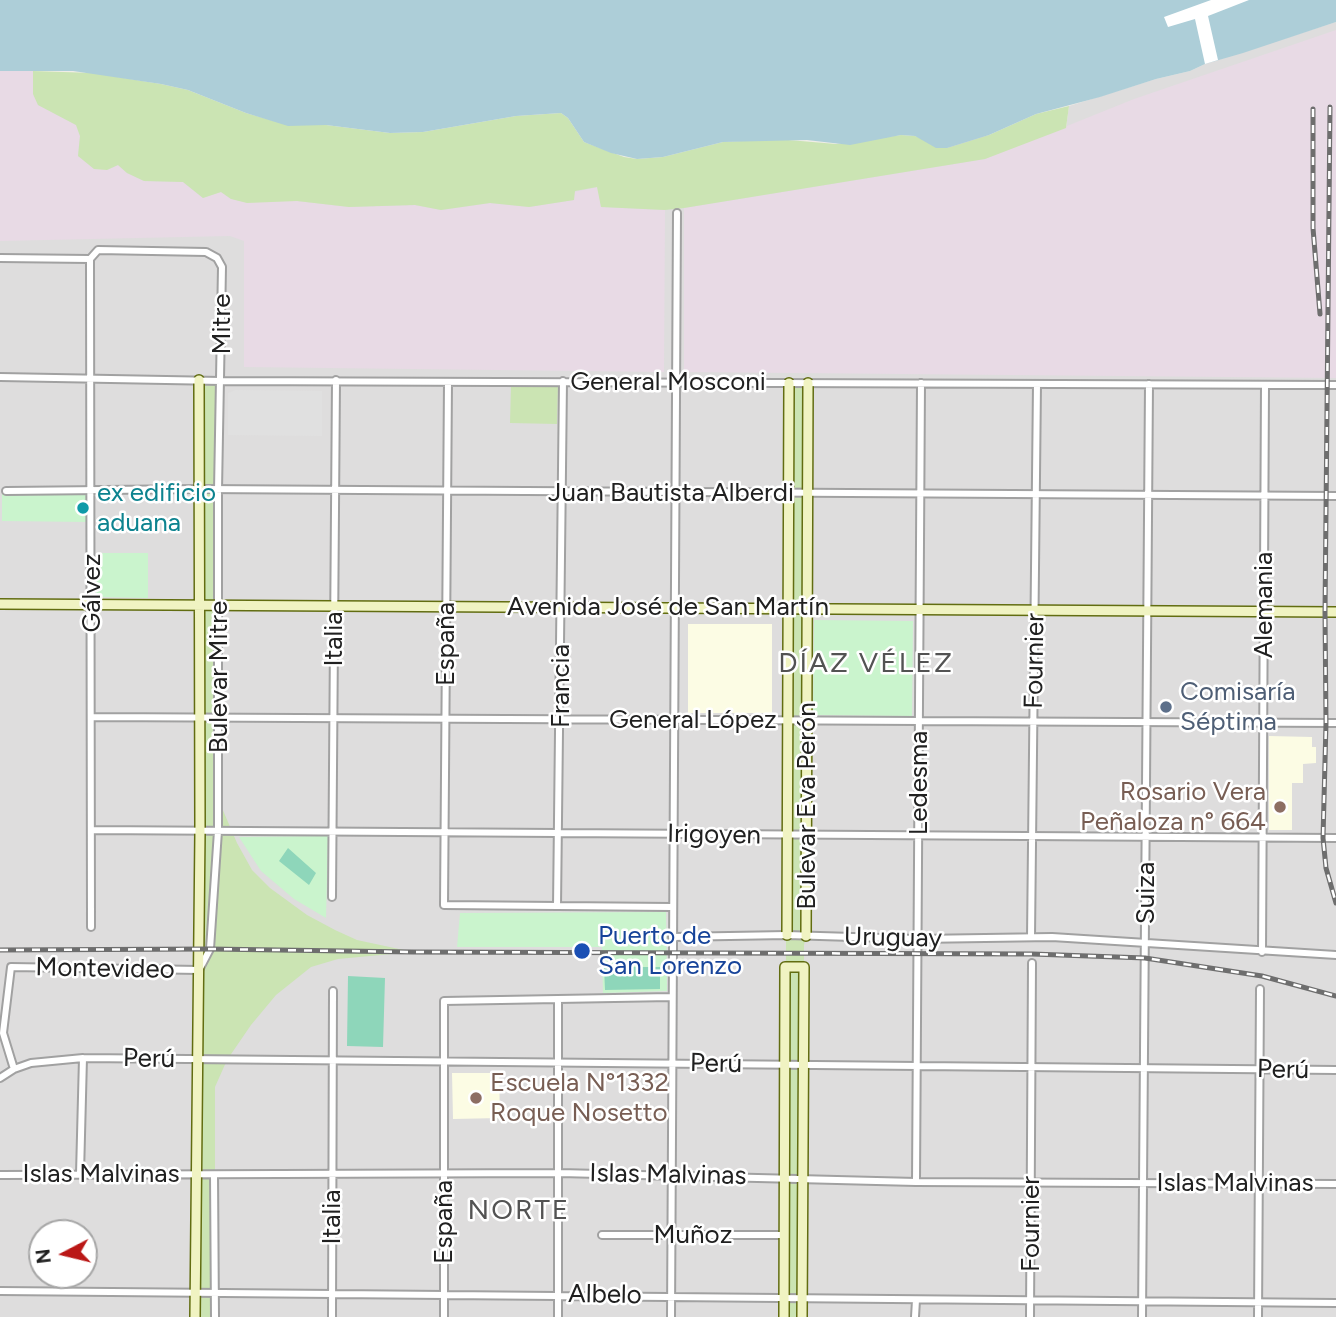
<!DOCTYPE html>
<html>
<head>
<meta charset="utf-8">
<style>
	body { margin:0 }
	#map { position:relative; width:1336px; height:1317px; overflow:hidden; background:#efede7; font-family:Figtree,sans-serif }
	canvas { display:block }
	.north { position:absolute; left:28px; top:1219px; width:70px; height:70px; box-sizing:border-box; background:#fff; border:2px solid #a6a6a6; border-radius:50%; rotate:263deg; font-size:19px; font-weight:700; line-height:28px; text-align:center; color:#202020 }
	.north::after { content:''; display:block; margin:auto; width:24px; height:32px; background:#ba1716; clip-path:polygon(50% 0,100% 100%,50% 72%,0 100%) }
</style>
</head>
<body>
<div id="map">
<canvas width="1336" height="1317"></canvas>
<div class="north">N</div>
</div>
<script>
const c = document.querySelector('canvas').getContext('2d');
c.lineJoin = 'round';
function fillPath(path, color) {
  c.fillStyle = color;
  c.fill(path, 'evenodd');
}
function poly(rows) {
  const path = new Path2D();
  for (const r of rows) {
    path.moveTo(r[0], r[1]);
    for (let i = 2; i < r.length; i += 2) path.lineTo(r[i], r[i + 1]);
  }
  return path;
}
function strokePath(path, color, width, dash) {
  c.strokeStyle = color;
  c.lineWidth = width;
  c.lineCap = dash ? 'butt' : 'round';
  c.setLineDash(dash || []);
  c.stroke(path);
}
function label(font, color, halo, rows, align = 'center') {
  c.font = font + ' Figtree,sans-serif';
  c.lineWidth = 5;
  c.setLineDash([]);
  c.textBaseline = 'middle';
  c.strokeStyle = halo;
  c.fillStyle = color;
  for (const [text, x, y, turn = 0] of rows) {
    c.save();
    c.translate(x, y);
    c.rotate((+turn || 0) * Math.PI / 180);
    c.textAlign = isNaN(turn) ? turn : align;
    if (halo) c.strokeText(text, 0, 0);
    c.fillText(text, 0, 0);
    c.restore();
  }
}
fillPath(poly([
	[1336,22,1336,1317,0,1317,0,71,33,71,33,94,273,201,297,201,1066,128,1069,106,1156,79,1190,71,1205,64],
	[42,1233,84,1233,84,1275,42,1275]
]), '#dedddd');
fillPath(poly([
	[1336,30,1336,378,684,372,684,208,985,159,1134,99],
	[0,71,33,71,33,94,38,105,76,125,80,136,78,156,107,170,118,165,127,173,144,181,183,182,203,198,221,192,231,199,297,201,349,207,415,205,441,210,490,203,529,207,574,200,574,192,598,187,601,207,665,210,664,372,244,367,244,241,230,236,0,241]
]), '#e8dae5');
fillPath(poly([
	[688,624,772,624,772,713,688,713],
	[1269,736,1312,737,1312,747,1316,747,1316,763,1303,764,1303,783,1292,783,1292,830,1269,830],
	[452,1073,499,1073,500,1118,453,1119]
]), '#fcfce4');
fillPath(poly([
	[33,71,93,73,161,84,188,90,246,113,288,125,326,125,390,133,423,132,516,116,561,113,568,118,584,142,624,157,637,159,663,157,723,142,777,139,836,144,901,135,915,136,947,148,989,135,1036,114,1069,106,1066,128,985,159,684,208,665,210,601,207,597,187,575,191,574,200,529,207,490,203,441,210,415,205,349,207,297,201,247,203,231,199,221,192,203,198,183,182,144,181,127,173,118,165,107,170,94,169,78,156,80,136,76,125,38,105,33,94],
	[199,380,221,381,218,785,222,808,237,843,252,870,270,888,307,915,335,930,357,940,413,952,338,959,311,967,276,995,251,1025,227,1060,215,1087,215,1317,195,1317],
	[789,383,808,383,806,936,804,945,802,1317,784,1317],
	[511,386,558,386,557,424,510,423]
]), '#cbe4b3');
fillPath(poly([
	[2,494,88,494,88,522,2,521],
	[97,553,148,553,148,598,96,597],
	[814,620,913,621,912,716,813,715],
	[328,836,326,918,294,899,261,871,239,837],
	[666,912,667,991,603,993,602,947,457,947,460,913]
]), '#caf4cd');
fillPath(poly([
	[288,848,316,873,309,885,279,861],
	[604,967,660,967,660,989,605,990],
	[348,976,385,978,383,1047,347,1046]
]), '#8ed6ba');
fillPath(poly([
	[236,390,322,391,322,436,228,435,228,393]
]), '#e0e0e0');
fillPath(poly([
	[0,0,1336,0,1336,22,1243,53,1205,64,1190,71,1156,79,1100,97,1036,114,989,135,947,148,936,148,915,136,901,135,850,145,807,140,723,142,663,157,637,159,611,153,584,142,568,118,561,113,516,116,423,132,390,133,326,125,288,126,246,113,188,90,161,84,73,71,0,71]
]), '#adced8');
fillPath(poly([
	[1211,0,1249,0,1208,16,1218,60,1205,64,1195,19,1168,27,1164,17]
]), '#fff');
const street = poly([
	[0,258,90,259],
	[90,259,91,927],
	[0,377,221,381,1336,385],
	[448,382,444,905,672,907],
	[6,491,201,489,1336,496],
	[91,717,1336,723],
	[91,830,1336,838],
	[332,897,336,380],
	[557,906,563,381],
	[672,937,787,935,918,939,1052,937,1336,955],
	[1031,937,1037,384],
	[1262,952,1265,385],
	[558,1000,558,1317],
	[14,1069,31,1063,83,1058,1336,1070],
	[0,1078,14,1069,3,1033,11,967,199,970,210,949,218,831,218,490,222,267,217,258,206,252,98,250,90,259],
	[80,1174,83,1058],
	[0,1175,560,1173,916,1182,1336,1184],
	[214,1175,215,1317],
	[916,1182,921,383],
	[602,1235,784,1235],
	[0,1291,1336,1303],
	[332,1317,333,991],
	[444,1317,444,1001,671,997],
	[671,1317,677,213],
	[915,1317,916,1300],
	[1030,1317,1032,963],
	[1142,1317,1149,384],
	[1258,1317,1260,989]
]);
const secondary = poly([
	[0,604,1336,612],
	[787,935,789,383],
	[806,936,808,383],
	[195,1317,200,831,199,380],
	[784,1317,785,967,804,967,802,1317]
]);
strokePath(street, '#a1a1a1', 10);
strokePath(secondary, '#626d11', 12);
strokePath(street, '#fff', 6);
strokePath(secondary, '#f0f3c2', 9);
const rail = poly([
	[1330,107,1325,612,1326,723,1323,838,1326,868,1336,903],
	[1313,109,1313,228,1320,314],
	[0,950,210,949,413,952,1032,954,1145,958,1262,976,1336,996]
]);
strokePath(rail, '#6e6e6e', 5);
strokePath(rail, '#fff', 2.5, [8]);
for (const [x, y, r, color] of [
	[83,508,7,"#0f9aa8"],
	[1166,707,7,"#5c6f8a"],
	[1280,807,7,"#8d6e63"],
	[582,951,9,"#1a4fb4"],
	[476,1098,7,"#8d6e63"]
]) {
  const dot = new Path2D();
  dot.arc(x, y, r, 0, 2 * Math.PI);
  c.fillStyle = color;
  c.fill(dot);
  strokePath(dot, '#fff', 2.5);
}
label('26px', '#202020', '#fff', [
	["Mitre",222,324,-90],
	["General Mosconi",668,382],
	["Juan Bautista Alberdi",671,493],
	["Gálvez",92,593,-90],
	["Alemania",1264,605,-90],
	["Avenida José de San Martín",668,607],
	["Italia",334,639,-90],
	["España",446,644,-90],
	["Fournier",1035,661,-89],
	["Bulevar Mitre",219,677,-90],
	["Francia",561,686,-90],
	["General López",693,720],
	["Ledesma",919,783,-90],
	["Bulevar Eva Perón",807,806,-90],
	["Irigoyen",714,835,1],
	["Suiza",1146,893,-90],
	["Uruguay",893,938,1],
	["Montevideo",105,969,1],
	["Perú",149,1059,1],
	["Perú",716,1064,1],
	["Perú",1283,1070,1],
	["Islas Malvinas",101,1174],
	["Islas Malvinas",668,1175,1],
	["Islas Malvinas",1235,1183],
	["Italia",332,1217,-90],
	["España",444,1222,-90],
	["Fournier",1031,1224,-90],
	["Muñoz",693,1235],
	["Albelo",605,1295,1]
]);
label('26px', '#0d838f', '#fff', [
	["ex edificio",97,493],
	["aduana",97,523]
], 'left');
label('26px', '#4e5e75', '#fff', [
	["Comisaría",1180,692],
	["Séptima",1180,722]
], 'left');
label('26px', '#785e54', '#fff', [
	["Rosario Vera",1266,792],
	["Peñaloza n° 664",1266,822],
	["Escuela N°1332",490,1083,"left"],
	["Roque Nosetto",490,1113,"left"]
], 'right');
label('26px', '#164399', '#fff', [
	["Puerto de",598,936],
	["San Lorenzo",598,966]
], 'left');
c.letterSpacing = '2px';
label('28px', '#535353', '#fff', [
	["DÍAZ VÉLEZ",866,664],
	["NORTE",519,1211]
]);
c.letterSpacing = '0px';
</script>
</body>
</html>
